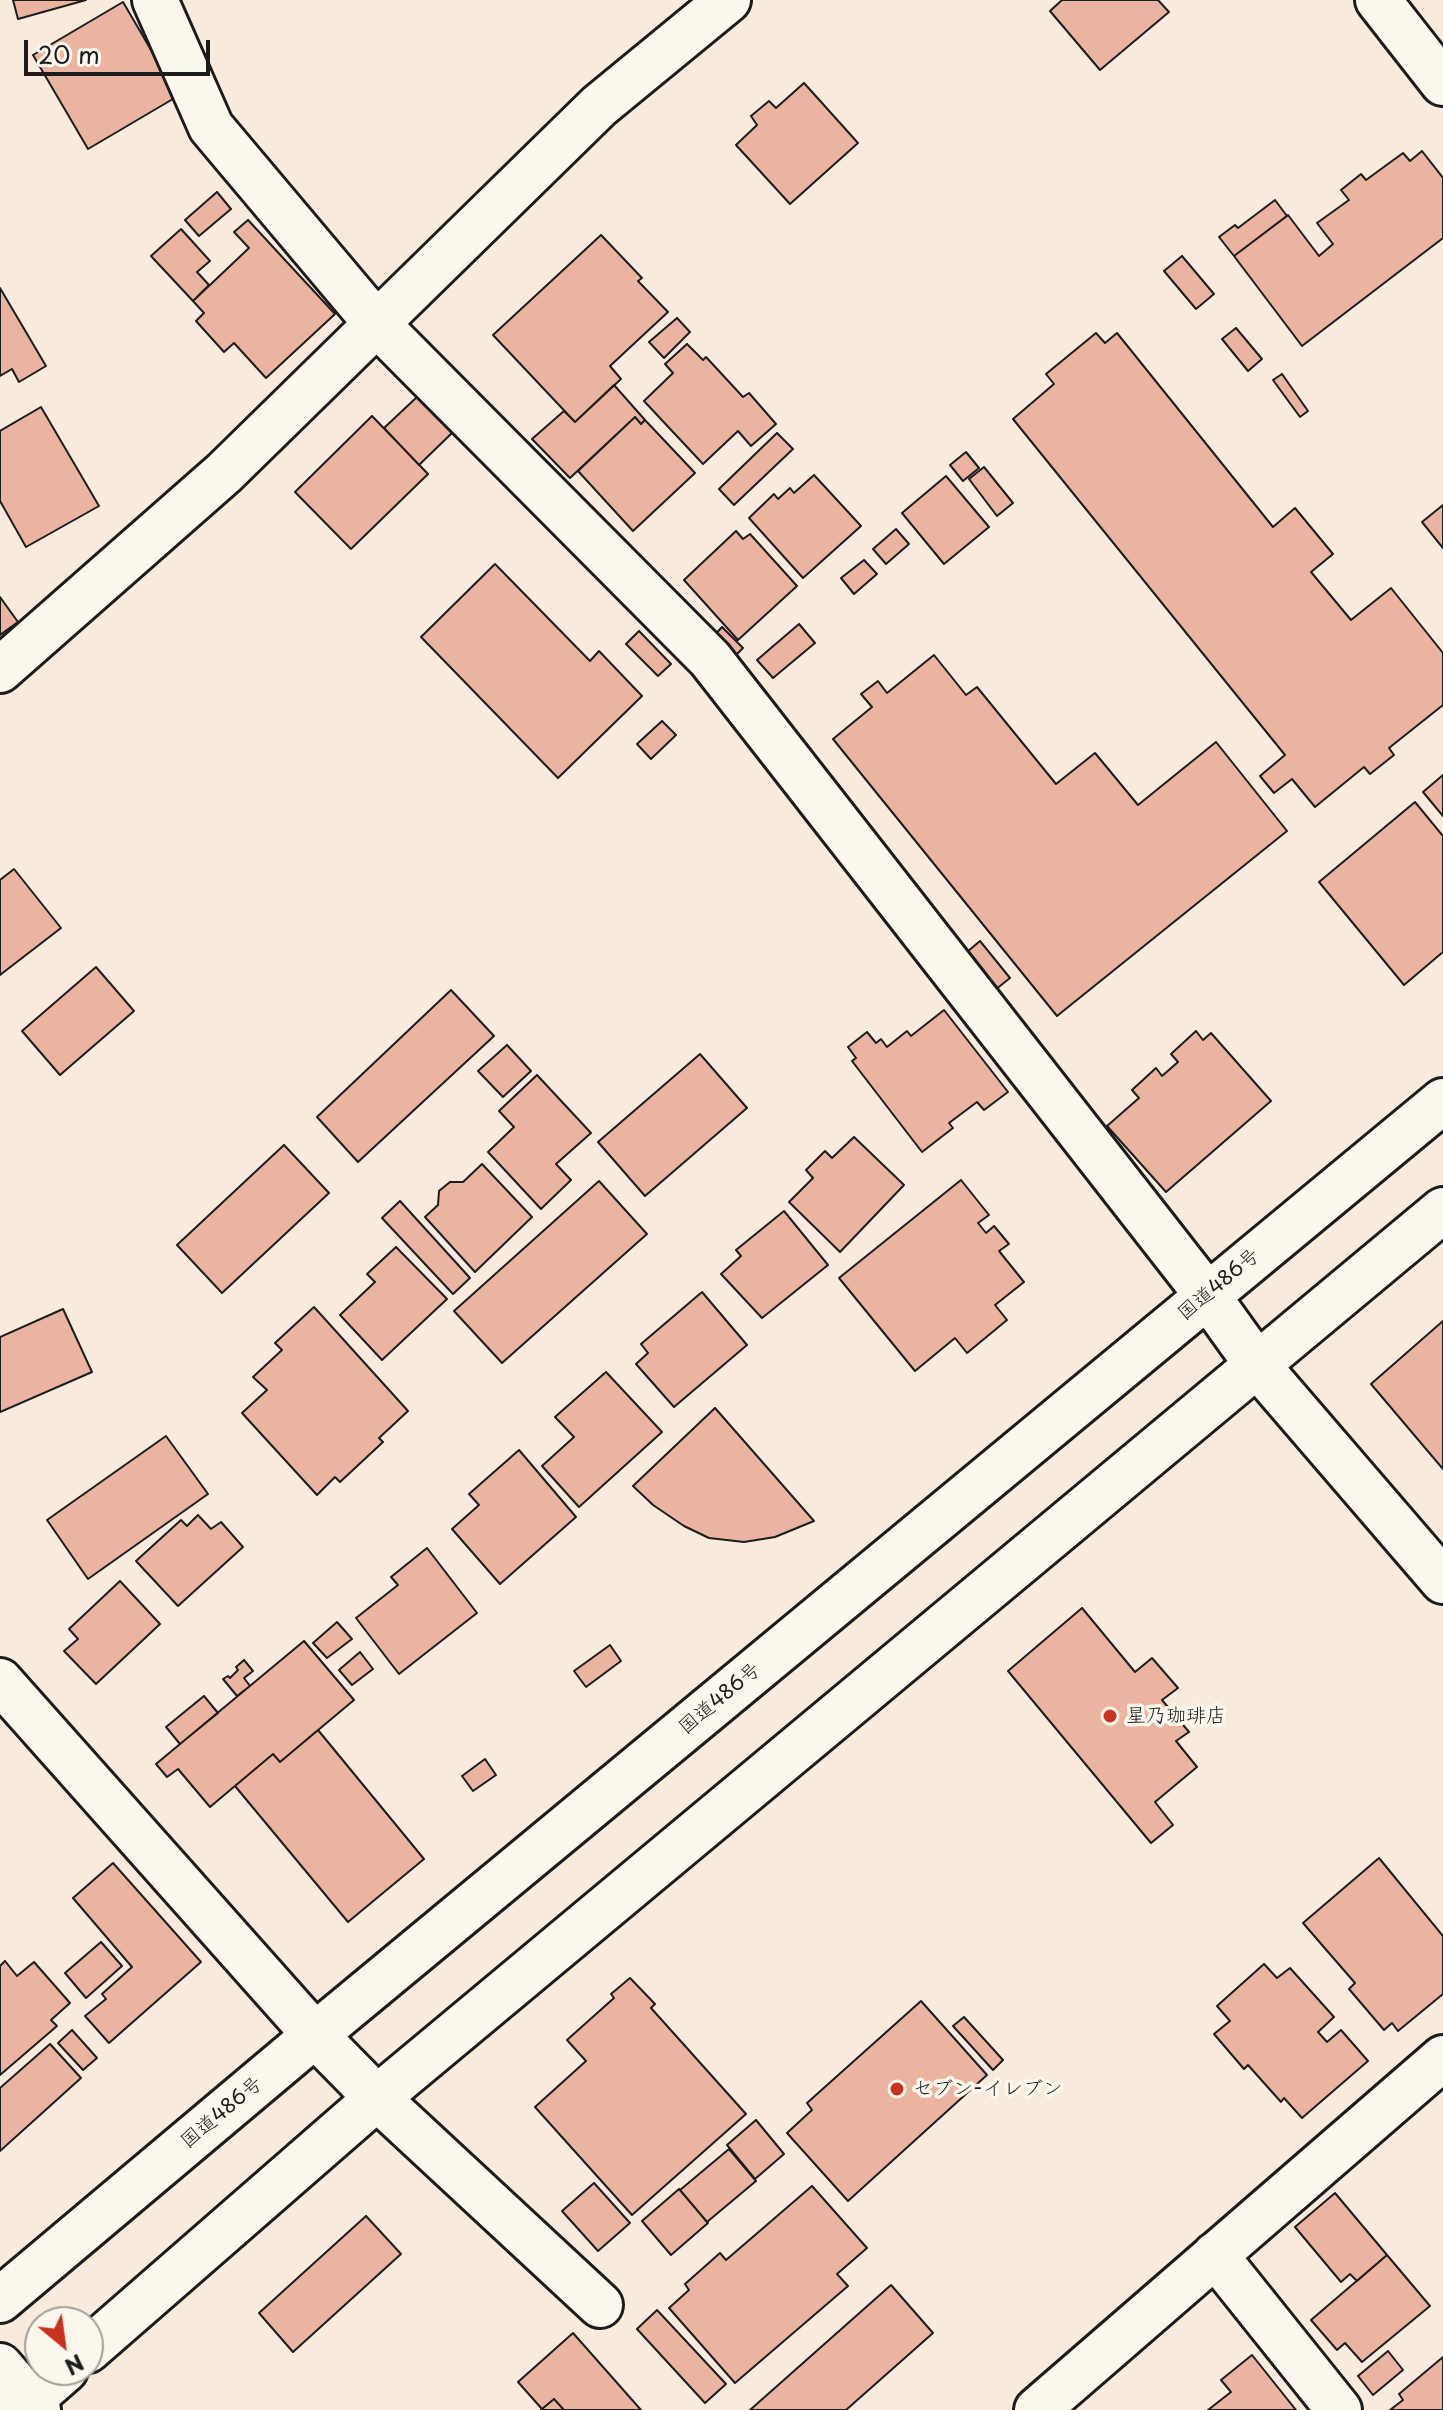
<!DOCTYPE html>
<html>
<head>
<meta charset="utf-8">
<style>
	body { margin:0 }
	#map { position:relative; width:1443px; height:2410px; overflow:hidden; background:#f8eadd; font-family:"Playpen Sans",sans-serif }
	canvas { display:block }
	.north { position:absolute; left:24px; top:2306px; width:80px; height:80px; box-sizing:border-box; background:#fbf7ec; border:2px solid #a29f99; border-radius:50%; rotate:151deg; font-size:22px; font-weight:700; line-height:32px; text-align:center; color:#1c1c1c }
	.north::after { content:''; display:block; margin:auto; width:28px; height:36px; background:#c8321e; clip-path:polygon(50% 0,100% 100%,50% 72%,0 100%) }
	.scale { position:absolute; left:24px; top:40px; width:186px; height:36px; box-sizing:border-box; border:4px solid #1c1c1c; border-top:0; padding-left:10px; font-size:24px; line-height:28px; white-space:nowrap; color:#1c1c1c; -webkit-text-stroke:6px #fbf7ec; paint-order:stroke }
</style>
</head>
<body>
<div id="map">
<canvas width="1443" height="2410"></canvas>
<div class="north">N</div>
<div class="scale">20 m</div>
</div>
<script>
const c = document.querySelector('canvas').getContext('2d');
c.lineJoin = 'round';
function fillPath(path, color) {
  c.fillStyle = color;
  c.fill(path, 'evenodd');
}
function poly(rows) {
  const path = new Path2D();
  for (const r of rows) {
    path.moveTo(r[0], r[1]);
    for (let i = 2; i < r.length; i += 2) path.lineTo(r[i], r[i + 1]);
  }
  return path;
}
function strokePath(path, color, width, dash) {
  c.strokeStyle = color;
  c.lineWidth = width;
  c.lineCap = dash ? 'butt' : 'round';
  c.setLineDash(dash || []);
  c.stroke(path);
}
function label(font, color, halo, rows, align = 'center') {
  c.font = font + ' "Playpen Sans","Klee One",sans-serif';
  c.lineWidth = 7;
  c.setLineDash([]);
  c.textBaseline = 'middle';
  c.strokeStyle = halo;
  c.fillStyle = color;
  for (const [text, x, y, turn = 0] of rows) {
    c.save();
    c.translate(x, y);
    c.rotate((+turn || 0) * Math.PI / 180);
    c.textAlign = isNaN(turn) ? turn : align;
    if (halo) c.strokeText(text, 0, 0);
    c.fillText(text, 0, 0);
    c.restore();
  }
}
const building = poly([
	[13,0,86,0,18,19,13,0],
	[1062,0,1158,0,1169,12,1100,70,1050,11,1062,0],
	[123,2,178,96,88,149,33,55,123,2],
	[804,83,858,143,790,204,736,145,757,125,751,116,769,101,776,108,804,83],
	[1422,151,1443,178,1443,238,1302,346,1234,256,1288,215,1319,256,1333,244,1317,223,1349,200,1341,190,1361,174,1366,180,1403,153,1410,161,1422,151],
	[217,192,231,209,199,236,185,220,217,192],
	[1275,200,1287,216,1234,256,1219,237,1235,225,1238,228,1275,200],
	[248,220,335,314,266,378,234,343,224,352,196,321,204,313,193,301,249,248,234,232,248,220],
	[181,229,210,261,197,272,209,285,193,301,151,256,181,229],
	[601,235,642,278,638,281,668,312,610,366,621,379,575,422,493,335,601,235],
	[1182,256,1214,294,1196,309,1164,271,1182,256],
	[0,288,46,366,19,382,12,369,0,376,0,288],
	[677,318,690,332,664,358,649,342,677,318],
	[1236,328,1262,359,1248,371,1222,339,1236,328],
	[1096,333,1105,343,1117,333,1273,527,1295,508,1333,554,1311,572,1351,620,1391,588,1443,653,1443,705,1389,748,1394,755,1370,774,1364,767,1315,807,1292,779,1274,793,1260,776,1285,755,1013,419,1054,384,1046,374,1096,333],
	[687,344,703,360,706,357,743,397,749,393,776,424,751,446,738,431,703,464,644,401,673,373,665,364,687,344],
	[1282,374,1308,411,1300,417,1273,380,1282,374],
	[614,385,645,420,641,424,635,417,570,478,532,439,564,411,575,422,614,385],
	[417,397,453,432,419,465,384,428,417,397],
	[41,407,99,506,26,547,0,501,0,431,41,407],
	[372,416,428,474,351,549,295,492,372,416],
	[635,417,641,424,645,420,695,473,633,531,578,471,635,417],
	[777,433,793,449,734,505,719,489,777,433],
	[966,452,979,468,963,481,950,465,966,452],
	[984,467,1013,503,997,516,969,479,984,467],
	[814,475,861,526,803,578,749,518,774,494,778,499,790,488,794,493,814,475],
	[946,476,989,527,944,564,902,513,946,476],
	[1443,505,1443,548,1422,522,1443,505],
	[896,529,909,544,886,564,873,549,896,529],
	[736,531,743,539,750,534,797,586,738,640,684,580,736,531],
	[864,560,877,574,854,594,841,578,864,560],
	[495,564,590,661,599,651,642,696,558,778,421,637,495,564],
	[0,597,18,622,0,635,0,597],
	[799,624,815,643,773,678,757,660,799,624],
	[722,627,743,648,734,657,713,637,722,627],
	[639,631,671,664,658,676,626,644,639,631],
	[934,655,966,695,977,687,1056,784,1095,753,1138,805,1216,742,1287,831,1057,1016,833,739,872,707,861,694,878,681,887,693,934,655],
	[662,721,676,735,651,759,637,744,662,721],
	[1443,775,1443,816,1423,792,1443,775],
	[1415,802,1443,836,1443,952,1404,985,1319,882,1415,802],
	[14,869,61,928,0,975,0,880,14,869],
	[980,941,1010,978,995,990,967,952,980,941],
	[96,967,134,1011,60,1075,22,1031,96,967],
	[451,990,494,1036,358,1162,317,1117,451,990],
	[944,1010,1008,1092,984,1110,977,1102,949,1123,953,1128,922,1152,852,1061,856,1058,848,1047,867,1032,876,1043,881,1039,887,1047,907,1031,911,1036,944,1010],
	[1196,1031,1203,1040,1211,1033,1271,1101,1166,1192,1107,1126,1139,1098,1132,1090,1156,1068,1162,1076,1178,1062,1171,1054,1196,1031],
	[507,1045,531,1071,503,1097,478,1071,507,1045],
	[700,1054,747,1108,645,1196,598,1142,700,1054],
	[537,1075,591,1133,556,1164,571,1180,541,1209,488,1152,514,1127,499,1111,537,1075],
	[854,1137,904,1185,840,1252,789,1202,813,1178,806,1170,825,1151,832,1158,854,1137],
	[284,1145,329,1193,222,1293,177,1245,284,1145],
	[482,1164,532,1217,475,1272,425,1217,438,1205,439,1191,450,1182,463,1182,482,1164],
	[961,1180,989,1215,978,1223,986,1233,994,1226,1009,1244,999,1251,1024,1282,995,1305,1007,1320,967,1353,955,1338,915,1371,839,1278,961,1180],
	[599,1181,647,1234,502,1363,454,1311,599,1181],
	[400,1201,470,1278,453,1294,382,1218,400,1201],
	[784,1211,828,1265,762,1318,721,1274,741,1256,736,1250,784,1211],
	[396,1247,447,1299,382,1360,340,1315,375,1282,367,1274,396,1247],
	[702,1292,747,1345,674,1407,636,1364,648,1353,641,1344,702,1292],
	[314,1307,408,1411,379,1438,383,1442,340,1482,335,1477,317,1495,242,1413,267,1390,253,1377,282,1350,275,1343,314,1307],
	[63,1309,92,1372,0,1412,0,1337,63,1309],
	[1443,1321,1443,1469,1371,1384,1443,1321],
	[606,1372,662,1432,579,1507,542,1466,574,1437,555,1417,606,1372],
	[715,1408,814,1521,775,1537,744,1542,709,1538,684,1526,653,1505,633,1486,715,1408],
	[166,1436,208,1494,88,1579,47,1520,166,1436],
	[519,1450,576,1517,500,1584,452,1529,479,1505,469,1494,519,1450],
	[198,1515,211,1529,221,1522,243,1547,178,1606,136,1561,181,1520,187,1526,198,1515],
	[427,1548,477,1613,399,1674,356,1618,398,1585,391,1577,427,1548],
	[120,1581,160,1624,96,1684,64,1651,78,1639,69,1629,120,1581],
	[1082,1608,1135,1672,1152,1658,1178,1688,1162,1700,1189,1732,1176,1741,1197,1767,1155,1802,1173,1825,1151,1843,1008,1671,1082,1608],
	[337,1622,352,1639,327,1658,313,1643,337,1622],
	[304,1641,354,1700,280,1762,273,1754,210,1807,178,1769,167,1777,156,1764,304,1641],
	[610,1645,621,1661,586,1687,574,1671,610,1645],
	[360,1652,373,1669,352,1685,339,1670,360,1652],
	[244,1660,253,1671,244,1678,250,1686,237,1696,223,1679,228,1676,230,1678,238,1670,236,1667,244,1660],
	[204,1696,218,1713,180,1744,166,1727,204,1696],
	[318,1730,424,1859,348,1922,235,1786,273,1754,280,1762,318,1730],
	[485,1759,496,1775,473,1791,462,1776,485,1759],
	[1379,1858,1443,1936,1443,1994,1398,2031,1392,2023,1384,2030,1349,1989,1355,1983,1303,1923,1379,1858],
	[113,1863,201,1962,109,2043,85,2016,106,1999,102,1994,132,1967,73,1898,113,1863],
	[101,1942,122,1966,86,1998,65,1973,101,1942],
	[5,1961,17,1976,34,1962,70,2003,51,2020,57,2026,0,2075,0,1966,5,1961],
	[1264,1964,1277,1978,1290,1968,1334,2017,1318,2032,1327,2042,1341,2030,1368,2061,1302,2118,1284,2098,1281,2102,1248,2065,1244,2069,1214,2034,1230,2021,1217,2006,1264,1964],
	[630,1978,655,2004,651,2008,746,2114,632,2215,535,2107,586,2061,567,2040,614,1998,611,1994,630,1978],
	[921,2001,987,2075,848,2201,787,2133,812,2110,807,2103,921,2001],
	[964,2017,1003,2060,993,2070,953,2026,964,2017],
	[72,2030,97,2058,83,2070,58,2043,72,2030],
	[50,2044,81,2078,0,2151,0,2088,50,2044],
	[756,2120,784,2154,755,2179,727,2145,756,2120],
	[729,2149,756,2181,707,2222,680,2190,729,2149],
	[594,2183,630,2223,598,2251,562,2211,594,2183],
	[812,2186,867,2248,837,2274,848,2286,735,2383,669,2308,689,2290,685,2284,720,2253,726,2260,812,2186],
	[679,2189,708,2223,671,2255,642,2221,679,2189],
	[1335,2193,1387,2255,1357,2281,1350,2274,1341,2282,1295,2227,1335,2193],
	[366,2216,401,2254,293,2352,259,2313,366,2216],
	[1387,2255,1430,2306,1362,2362,1345,2343,1337,2350,1311,2320,1387,2255],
	[891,2285,933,2333,846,2410,750,2410,891,2285],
	[657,2310,726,2384,705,2403,637,2329,657,2310],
	[573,2333,641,2410,564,2410,554,2399,542,2409,518,2382,573,2333],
	[1388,2351,1403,2370,1373,2395,1358,2376,1388,2351],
	[1252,2355,1296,2410,1208,2410,1231,2392,1221,2380,1252,2355],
	[1443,2357,1443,2410,1390,2410,1403,2400,1399,2394,1443,2357],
	[554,2399,564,2410,541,2410,542,2409,554,2399]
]);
fillPath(building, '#ebb4a1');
strokePath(building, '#1c1c1c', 2);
const minor = poly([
	[155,0,211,127,376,323,710,659,1207,1295,1258,1366,1443,1581],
	[0,670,224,473,599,106,728,0],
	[0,1681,315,2035,377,2098,600,2305],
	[1215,2255,1339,2410],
	[1037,2410,1443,2058]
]);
const tertiary = poly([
	[1378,0,1443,83]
]);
const secondary = poly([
	[0,2366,38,2410]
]);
const trunk = poly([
	[0,2300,315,2035,1443,1101],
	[88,2350,377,2098,1443,1210],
	[19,2410,65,2370]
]);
strokePath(minor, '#1c1c1c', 50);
strokePath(tertiary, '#1c1c1c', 50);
strokePath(secondary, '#1c1c1c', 50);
strokePath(trunk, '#1c1c1c', 50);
strokePath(minor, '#fbf7ec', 44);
strokePath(tertiary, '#fbf7ec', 44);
strokePath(secondary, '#fbf7ec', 44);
strokePath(trunk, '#fbf7ec', 44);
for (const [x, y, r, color] of [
	[1110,1716,8,"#c8321e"],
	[897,2089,8,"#c8321e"]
]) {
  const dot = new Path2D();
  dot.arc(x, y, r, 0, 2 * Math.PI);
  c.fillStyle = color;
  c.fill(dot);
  strokePath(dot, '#fbf7ec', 3);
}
label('20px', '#1c1c1c', '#fbf7ec', [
	["国道486号",1219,1285,-40],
	["国道486号",720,1699,-40],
	["国道486号",222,2113,-40]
]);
label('20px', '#1c1c1c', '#fbf7ec', [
	["星乃珈琲店",1126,1716],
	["セブン-イレブン",913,2089]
], 'left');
</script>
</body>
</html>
